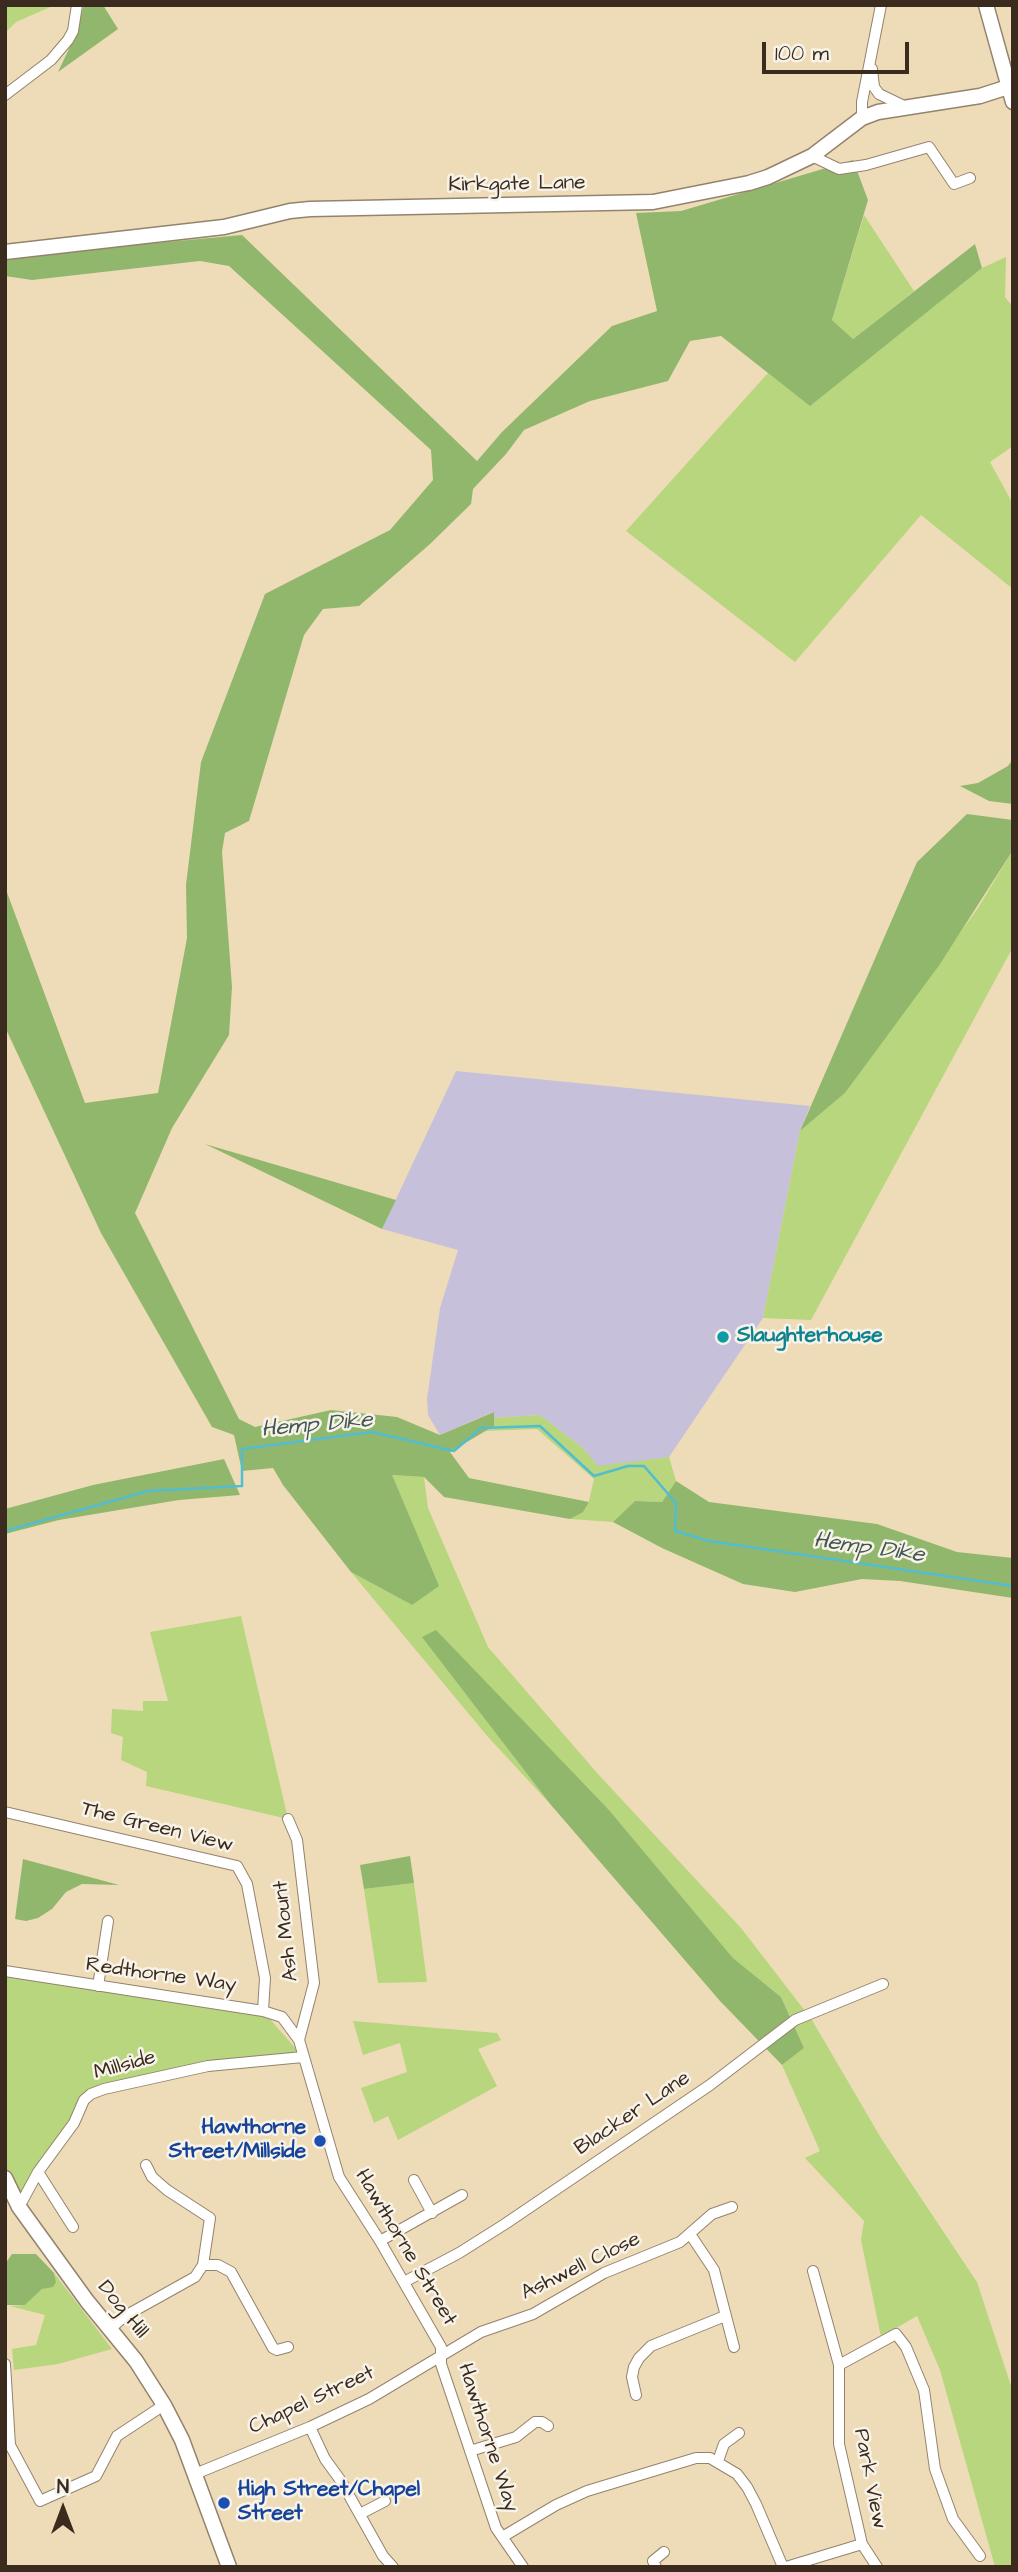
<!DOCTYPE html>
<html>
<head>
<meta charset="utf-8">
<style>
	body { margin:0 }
	#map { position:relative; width:1018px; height:2572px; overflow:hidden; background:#eedcb9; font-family:"Architects Daughter",sans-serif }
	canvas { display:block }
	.frame { position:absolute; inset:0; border:7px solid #3b2a1e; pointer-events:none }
	.north { position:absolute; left:28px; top:2474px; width:70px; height:70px; -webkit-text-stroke:5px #f7f3e8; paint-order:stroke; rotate:0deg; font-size:19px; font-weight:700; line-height:28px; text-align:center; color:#3b2a1e }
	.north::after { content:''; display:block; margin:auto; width:24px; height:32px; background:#3b2a1e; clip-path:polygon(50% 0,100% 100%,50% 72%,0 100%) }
	.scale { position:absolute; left:762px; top:42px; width:147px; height:32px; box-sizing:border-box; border:4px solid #3b2a1e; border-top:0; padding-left:9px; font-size:21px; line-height:24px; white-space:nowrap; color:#3b2a1e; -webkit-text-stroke:5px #f7f3e8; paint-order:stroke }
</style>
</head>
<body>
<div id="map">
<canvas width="1018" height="2572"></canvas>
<div class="frame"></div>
<div class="north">N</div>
<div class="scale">100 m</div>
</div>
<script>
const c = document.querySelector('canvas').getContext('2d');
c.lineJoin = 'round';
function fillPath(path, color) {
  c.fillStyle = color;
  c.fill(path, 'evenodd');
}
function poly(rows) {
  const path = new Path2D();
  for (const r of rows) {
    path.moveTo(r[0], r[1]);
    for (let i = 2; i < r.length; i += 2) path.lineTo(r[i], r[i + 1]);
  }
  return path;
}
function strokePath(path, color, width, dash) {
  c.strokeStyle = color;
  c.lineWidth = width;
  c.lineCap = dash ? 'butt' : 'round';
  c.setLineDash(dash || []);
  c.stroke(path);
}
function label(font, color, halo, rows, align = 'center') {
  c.font = font + ' "Architects Daughter",sans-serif';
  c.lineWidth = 5;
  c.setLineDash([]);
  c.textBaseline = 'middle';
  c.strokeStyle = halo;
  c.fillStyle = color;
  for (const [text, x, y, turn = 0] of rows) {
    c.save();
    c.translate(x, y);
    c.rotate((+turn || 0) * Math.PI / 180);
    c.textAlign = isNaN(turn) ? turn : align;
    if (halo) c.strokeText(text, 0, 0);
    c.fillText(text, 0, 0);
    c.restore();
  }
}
fillPath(poly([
	[456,1071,810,1106,800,1131,763,1318,669,1457,598,1467,583,1448,540,1415,494,1418,493,1412,440,1435,428,1415,427,1399,440,1308,458,1250,382,1229]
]), '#c6c0da');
fillPath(poly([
	[5,5,55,5,16,22,5,33],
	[864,215,914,291,853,339,832,320],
	[1006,257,1005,297,1013,307,1013,446,990,462,1013,504,1013,589,921,515,795,662,626,531,768,373,810,405,982,268],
	[1013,850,1013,947,811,1320,763,1318,800,1131,845,1093,978,908],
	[540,1415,583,1448,598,1466,669,1457,676,1481,662,1502,635,1501,613,1522,570,1519,583,1511,589,1501,594,1479,537,1429,485,1431,494,1426,494,1418],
	[391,1475,424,1477,428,1508,488,1647,598,1774,741,1928,812,2020,881,2138,977,2282,1013,2392,1013,2567,995,2567,940,2370,917,2316,881,2337,861,2240,864,2221,805,2158,820,2151,782,2065,804,2048,781,1997,733,1958,609,1810,423,1637,551,1805,488,1737,351,1572,412,1605],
	[241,1616,288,1819,146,1786,147,1772,121,1760,123,1737,111,1733,112,1709,143,1711,143,1701,168,1701,150,1632],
	[414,1883,427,1982,378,1983,364,1889],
	[5,1971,263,2011,303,2057,257,2060,90,2094,19,2207,5,2178],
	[353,2021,497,2033,501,2040,478,2049,497,2086,398,2140,388,2116,374,2123,361,2088,407,2072,400,2043,363,2055],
	[54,2273,112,2349,58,2364,14,2370,12,2349,36,2345,45,2315,10,2306,25,2305,42,2289,56,2282]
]), '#b7d67d');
fillPath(poly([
	[84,5,103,5,118,29,58,72,76,34],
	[853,160,868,200,832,320,853,339,975,244,982,268,810,406,721,336,690,341,668,381,590,401,524,430,506,454,473,489,471,504,430,544,359,606,323,609,304,635,249,821,225,833,222,852,232,987,229,1035,172,1128,135,1213,239,1419,255,1427,331,1410,397,1417,440,1435,494,1412,494,1426,450,1452,469,1478,589,1502,583,1512,570,1519,444,1497,424,1477,392,1475,439,1586,412,1605,351,1572,283,1485,273,1468,242,1471,234,1435,212,1427,101,1233,5,1027,5,887,85,1103,158,1093,187,938,186,885,201,762,265,594,390,530,433,480,431,450,229,266,200,261,32,280,5,276,5,257,242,235,477,461,502,432,612,326,657,311,636,213,681,211],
	[1013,759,1013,804,989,801,960,786,978,783,1008,766],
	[967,814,1013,820,1013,850,940,964,845,1093,800,1131,917,862],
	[205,1144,396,1200,382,1229],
	[224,1459,240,1495,179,1500,59,1520,5,1534,5,1509,93,1485],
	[676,1481,709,1502,877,1524,957,1552,1013,1558,1013,1598,900,1581,862,1579,795,1592,743,1584,662,1548,613,1522,635,1501,662,1502],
	[436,1630,609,1810,733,1958,781,1997,804,2048,782,2065,720,2001,551,1805,422,1637],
	[410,1856,414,1883,364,1889,360,1865],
	[23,1859,119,1885,82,1884,66,1892,52,1909,38,1918,26,1921,15,1919],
	[12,2254,36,2254,54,2273,56,2282,53,2287,42,2289,25,2305,5,2305,5,2264]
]), '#91b76c');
strokePath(poly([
	[5,1531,148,1491,242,1486,242,1449,372,1432,454,1451,481,1428,540,1426,594,1476,628,1466,644,1466,676,1503,675,1531,709,1541,1013,1586]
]), '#53bdd0', 2.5);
const street = poly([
	[872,69,874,87,879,94,904,106],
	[5,95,51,60,68,40,73,31,77,5],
	[862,118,862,102,881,5],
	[812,156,839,169,866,165,929,147,954,184,970,178],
	[5,1812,237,1866,247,1884,265,1978,263,2011],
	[288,1819,297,1840,314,1983,299,2040],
	[5,1971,263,2011,282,2017,299,2040,339,2177,380,2241,441,2347,441,2364,496,2528,523,2567],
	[98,1986,108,1921],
	[38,2172,73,2227],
	[414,2180,432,2213],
	[19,2207,38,2172,74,2123,84,2100,91,2094,104,2089,208,2066,303,2057],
	[690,2234,714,2270,734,2347],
	[380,2241,462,2195],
	[203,2265,218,2265,231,2272,273,2348,277,2350,288,2347],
	[813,2271,839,2365,839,2444,862,2544,877,2567],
	[404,2282,459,2253,505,2224,710,2085,795,2020,883,1984],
	[110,2329,125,2316,195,2277,203,2265,210,2218,167,2190,152,2177,146,2165],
	[5,2364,10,2445,40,2501,96,2476,117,2436,164,2405],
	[839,2365,896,2334,906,2347,924,2390,935,2469,953,2519,980,2556],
	[636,2395,632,2377,634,2367,639,2358,651,2346,725,2316],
	[310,2427,325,2459,341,2481,383,2556,393,2567],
	[470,2451,516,2437,535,2422,542,2422,548,2426],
	[718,2461,724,2444,739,2433],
	[195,2474,310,2427,369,2399,481,2332,533,2314,604,2273,680,2242,712,2214,732,2207],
	[360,2514,385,2501],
	[504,2536,556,2505,587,2491,696,2458,710,2458,737,2474,747,2487,756,2504,783,2567],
	[656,2567,653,2561,664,2552],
	[786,2567,862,2544]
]);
const secondary = poly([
	[986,5,1013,102],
	[5,252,224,227,290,211,310,209,653,202,749,183,768,177,812,156,862,118,878,112,980,96,1008,87],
	[5,2178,19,2207,87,2301,136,2361,164,2405,182,2440,229,2567]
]);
strokePath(street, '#94836c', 12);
strokePath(secondary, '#94836c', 17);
strokePath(street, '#fff', 10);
strokePath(secondary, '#fff', 14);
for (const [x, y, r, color] of [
	[723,1337,7,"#0f9aa8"],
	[320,2141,7,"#1a4fb4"],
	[224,2503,7,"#1a4fb4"]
]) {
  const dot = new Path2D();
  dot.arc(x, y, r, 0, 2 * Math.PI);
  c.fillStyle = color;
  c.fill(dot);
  strokePath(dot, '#f7f3e8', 2.5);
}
label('21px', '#3b2a1e', '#f7f3e8', [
	["Kirkgate Lane",517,185,-1],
	["The Green View",157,1828,14],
	["Ash Mount",287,1931,-96],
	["Redthorne Way",161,1976,8],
	["Millside",125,2066,-15],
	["Blacker Lane",633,2114,-34],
	["Hawthorne Street",405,2248,59],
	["Ashwell Close",581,2267,-26],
	["Dog Hill",122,2310,51],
	["Chapel Street",312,2401,-25],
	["Hawthorne Way",487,2438,72],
	["Park View",869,2479,79]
]);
label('bold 21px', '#0d838f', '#f7f3e8', [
	["Slaughterhouse",737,1337]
], 'left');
label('bold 21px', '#164399', '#f7f3e8', [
	["Hawthorne",306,2129],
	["Street/Millside",306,2153],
	["High Street/Chapel",238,2491,"left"],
	["Street",238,2515,"left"]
], 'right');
label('italic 23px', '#425653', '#f7f3e8', [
	["Hemp Dike",317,1426,-5],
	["Hemp Dike",869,1549,8]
]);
</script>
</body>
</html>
